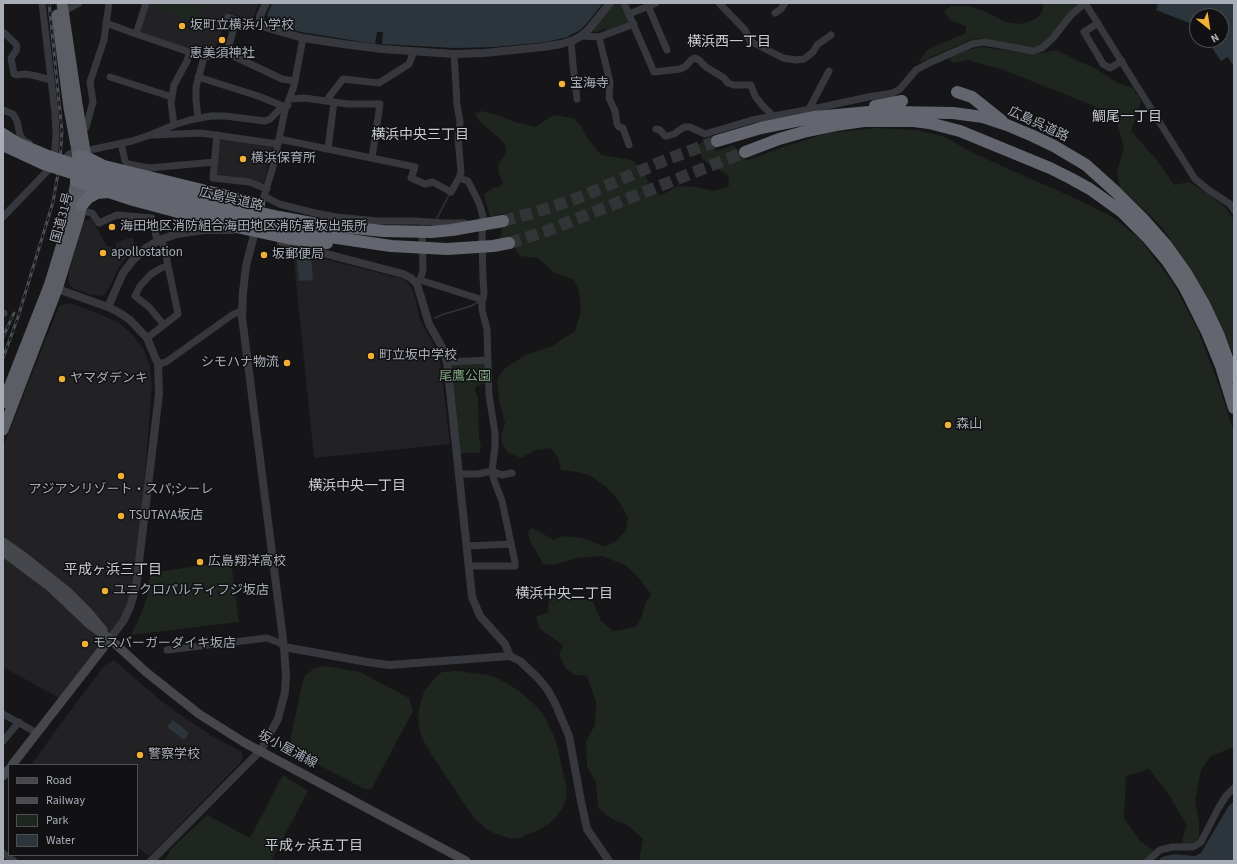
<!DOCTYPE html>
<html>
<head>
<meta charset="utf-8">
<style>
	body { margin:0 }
	#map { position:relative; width:1237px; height:864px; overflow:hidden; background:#161618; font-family:"Source Sans 3",sans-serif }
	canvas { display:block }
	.frame { position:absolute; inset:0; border:4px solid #a8adb8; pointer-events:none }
	.legend { position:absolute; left:8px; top:764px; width:130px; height:92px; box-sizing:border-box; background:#111113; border:1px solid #4d4f55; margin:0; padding:5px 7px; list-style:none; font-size:12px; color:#a8adb8 }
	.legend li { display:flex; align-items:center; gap:8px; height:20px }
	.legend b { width:20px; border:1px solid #4d4f55 }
	.north { position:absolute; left:1189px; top:8px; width:40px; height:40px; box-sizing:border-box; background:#111113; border:1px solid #4d4f55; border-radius:50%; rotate:150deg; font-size:11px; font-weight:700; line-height:16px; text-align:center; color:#a8adb8 }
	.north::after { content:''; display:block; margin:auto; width:14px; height:18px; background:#f2b134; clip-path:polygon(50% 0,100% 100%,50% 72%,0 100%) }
</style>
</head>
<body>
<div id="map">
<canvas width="1237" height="864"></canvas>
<div class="frame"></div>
<ul class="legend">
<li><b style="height:5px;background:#45474d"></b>Road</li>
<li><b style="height:5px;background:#4a4c52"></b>Railway</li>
<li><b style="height:11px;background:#1e261f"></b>Park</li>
<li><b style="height:11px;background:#2c353c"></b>Water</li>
</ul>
<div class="north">N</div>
</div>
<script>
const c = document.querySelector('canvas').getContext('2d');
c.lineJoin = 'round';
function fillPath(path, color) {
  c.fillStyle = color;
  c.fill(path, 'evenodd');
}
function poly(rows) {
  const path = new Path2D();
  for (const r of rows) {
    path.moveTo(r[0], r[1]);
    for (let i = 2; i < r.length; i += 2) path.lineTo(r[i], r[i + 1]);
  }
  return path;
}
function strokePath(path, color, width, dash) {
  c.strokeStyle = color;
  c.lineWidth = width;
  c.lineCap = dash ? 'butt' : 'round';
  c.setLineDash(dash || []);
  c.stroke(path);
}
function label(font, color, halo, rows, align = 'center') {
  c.font = font + ' "Source Sans 3","Noto Sans JP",sans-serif';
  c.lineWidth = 3;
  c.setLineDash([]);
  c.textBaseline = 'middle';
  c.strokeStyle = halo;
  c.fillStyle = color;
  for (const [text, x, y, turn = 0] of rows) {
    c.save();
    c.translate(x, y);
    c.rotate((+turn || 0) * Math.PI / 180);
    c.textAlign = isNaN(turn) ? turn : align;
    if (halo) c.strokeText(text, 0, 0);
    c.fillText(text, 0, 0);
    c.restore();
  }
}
fillPath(poly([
	[149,3,259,3,252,21,229,13,214,51,204,55,140,33,139,30],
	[225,138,272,146,264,182,260,184,218,176,216,173,219,142],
	[91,218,107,246,115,248,117,242,133,237,135,248,126,258,119,267,111,284,105,294,101,296,88,294,73,288,71,286,68,281,69,272,84,222],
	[293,251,403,279,408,283,412,289,416,301,420,320,438,352,440,360,450,444,314,458],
	[70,303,104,316,119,323,131,333,143,348,150,366,152,385,136,588,122,620,59,698,3,667,3,447,59,306],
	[114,660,160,700,185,718,212,736,242,752,243,758,239,764,149,856,137,847,137,765,31,765,67,715,105,665]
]), '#222225');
fillPath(poly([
	[153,3,203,3,195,22,152,7],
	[612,3,623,3,632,23,607,33,606,29,604,29,597,32,592,31],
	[1044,3,1077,3,1077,5,1069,13,1052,36,1041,45,1033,47,1010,45,983,38,970,40,918,63,927,50,966,33,966,26,952,21,944,12,951,6,968,6,982,10,1006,22,1021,24,1036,19,1042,12],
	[980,47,1035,54,1056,50,1098,70,1118,83,1133,88,1141,101,1131,131,1156,159,1174,185,1189,182,1211,196,1226,208,1233,219,1234,229,1234,356,1209,300,1182,258,1162,227,1120,187,1117,173,1124,147,1116,120,1094,106,1001,69,967,60,952,63,949,58,965,51],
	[481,111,494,114,515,122,535,127,554,115,573,118,582,127,586,136,601,155,632,160,643,169,652,192,661,195,678,186,696,187,714,191,729,186,728,175,703,160,697,146,708,138,716,151,734,145,746,161,789,145,828,133,877,128,916,130,943,136,975,154,1081,201,1111,216,1140,239,1173,283,1198,330,1220,389,1234,433,1234,747,1211,756,1201,770,1195,802,1199,821,1199,838,1192,844,1182,844,1183,836,1187,825,1169,795,1149,769,1126,776,1124,818,1140,841,1154,851,1144,861,639,861,643,839,629,826,612,819,598,808,596,783,587,766,586,741,595,725,596,702,587,676,575,675,566,669,559,655,563,645,540,629,536,617,548,612,549,599,560,593,580,597,593,602,601,621,613,631,636,627,642,616,645,604,651,594,639,578,625,565,602,556,576,558,554,565,543,564,530,541,528,532,532,528,554,540,563,536,582,538,605,547,616,541,626,530,628,518,619,501,606,487,591,476,578,472,561,470,558,457,551,448,536,450,521,458,508,453,503,446,501,437,505,423,500,404,497,380,504,369,524,356,552,346,575,331,581,311,579,291,573,279,554,273,538,258,520,256,514,247,512,239,500,238,502,228,509,223,505,214,490,216,484,194,494,187,499,188,503,182,499,174,498,165,506,153,505,145,497,136,479,121,475,114],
	[486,363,487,383,476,386,475,390,478,398,479,438,481,445,480,453,459,453,449,364],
	[231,561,239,622,131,635,141,614,147,597,150,573],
	[326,666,360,672,409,698,413,711,372,788,368,789,364,789,298,754,292,748,291,744,291,736,303,680,306,674,314,669,319,667],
	[458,671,488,675,499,679,518,690,534,704,542,713,547,721,556,741,567,789,566,799,561,810,556,817,549,824,537,831,524,835,522,838,512,839,496,834,487,829,473,817,428,749,422,738,419,727,418,714,420,704,424,692,431,682,442,672],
	[283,775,308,791,271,861,164,861,172,848,207,815,250,838]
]), '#1e261f');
fillPath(poly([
	[272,3,603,3,588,22,580,30,567,37,546,42,495,47,454,48,382,44,383,32,377,32,375,44,301,32,272,24,267,15],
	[1158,3,1234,3,1234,67,1228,57,1221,61,1207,40,1221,40,1221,16,1197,16,1197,26,1156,10],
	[311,258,313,280,299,281,297,260],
	[173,720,189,733,184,740,167,727],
	[1234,801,1234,861,1158,861,1162,857,1174,854,1195,856,1201,853,1228,807]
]), '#2c353c');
strokePath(poly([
	[436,220,450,193],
	[435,318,441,315,471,306,479,302]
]), '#2c353c', 1.5);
strokePath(poly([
	[503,221,536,212,578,198,668,159,717,141],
	[509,243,544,232,745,152]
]), '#333438', 12, [12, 6]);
strokePath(poly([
	[146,3,136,34,204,57,222,53,227,53,282,79,294,81],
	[624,3,654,72,680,69,686,66,691,60,695,58,699,60,706,67,724,78,728,83,734,85,751,85,755,96,762,105,773,116],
	[719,3,745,30,750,41,783,58,796,60,804,59,813,52,817,45,831,35],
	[1085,3,1195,179,1210,191,1230,204,1234,210],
	[648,6,667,50],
	[63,12,79,3],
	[775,13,781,9,785,3],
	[629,14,656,3],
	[228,17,252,25,261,22],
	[106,23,136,34],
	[1098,23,1084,32,1103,64,1110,68,1122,61],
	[3,32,16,44,17,47,16,51,11,58,14,74,17,75,25,74,36,76,51,80],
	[581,36,599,37,634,24],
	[599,37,610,82,609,98,615,111,617,124,619,127,623,128,629,145],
	[571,41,573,65,577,99],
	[227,53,236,20],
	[110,77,172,97],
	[198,77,258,96,283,106],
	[290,99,304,98,348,104,380,104,372,158],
	[326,101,343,79,379,83,409,64,414,51],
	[809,109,829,71],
	[3,110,13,114,17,121,20,135,24,141,29,143],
	[198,118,196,100,196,87,204,57],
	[174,125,171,103,174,85,187,61,190,52],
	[656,129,660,130,665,136,667,136,674,134,684,127,690,127,705,134,752,120,817,108,868,97,893,93,900,89,916,70,929,63,972,44,984,42,1033,51,1042,48,1053,38,1071,15,1085,3],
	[82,132,86,127,93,102,90,82,104,40,109,3],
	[153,135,201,133,278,144],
	[217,135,213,178,249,182,267,189],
	[279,139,415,167,411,178,425,184,433,182,451,192,459,178,461,172,458,138,460,122,457,104,454,54],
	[121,143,125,161,128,164,149,168,215,162],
	[328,149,334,102],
	[85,151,132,141,150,135,174,125,190,120,211,116,225,116,265,121,270,119,283,106,288,105],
	[61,161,65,160,68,155,72,153,78,156],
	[459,178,468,181,479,203,483,216,482,240,483,278,484,294,482,301,482,310,487,329,489,395,495,433,495,446,492,471,494,480,502,501,515,562,515,566,469,566],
	[264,196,279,204,315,213,337,217,377,221,415,221,444,223,465,223],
	[263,200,274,163,285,110,294,86,303,38],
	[81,211,92,213,99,223,117,215,152,218,156,236,164,246,178,314,147,338],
	[3,217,54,164,56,134,55,113,42,3],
	[420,280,423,270,422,229],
	[415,282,420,280,483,300],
	[3,313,4,313],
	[164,325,149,307,135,296,140,286,150,275,161,268,168,266],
	[447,362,488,360],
	[158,364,166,362,232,315,243,310],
	[460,474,478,474,492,471,502,475,512,473],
	[467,546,511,544],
	[167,650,267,638,280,643,284,647],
	[3,714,37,733],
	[3,741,19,722],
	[3,853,14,861],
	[1148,861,1153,856,1160,850,1172,847,1193,847,1201,842,1219,807,1226,796,1234,788]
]), '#37383d', 7);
strokePath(poly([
	[266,3,260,16,260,19,264,26,268,28,303,38,343,44,382,49,454,54,484,53,543,47,561,44,574,40,581,36,589,29,610,3],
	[281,242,403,274,411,278,417,284,429,324,443,349,447,362,472,597,480,616,505,644,510,656],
	[52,287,108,307,120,313,130,320,147,338,158,364,159,394,136,587,130,607,124,620,110,639],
	[108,307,123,273,133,260,146,248,159,240,177,234,204,230,233,230],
	[284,647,367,662,389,665,510,656,520,661,538,678,547,689,555,703,569,736,581,801,587,829,609,861],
	[151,861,261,750,278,719,285,692,286,676,284,647,242,317,243,292,246,266,254,235]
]), '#37383d', 8);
strokePath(poly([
	[3,542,23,556,67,591,88,612,103,630],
	[3,552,50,587,89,624,110,639,146,672,199,714,245,743,466,861],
	[12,765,110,639],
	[3,776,9,769]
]), '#45474d', 9);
strokePath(poly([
	[3,403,49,286,69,221,76,181,78,156,69,108,57,15],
	[3,430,57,289,79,218,86,184,86,157,77,104,62,3]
]), '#5b5e65', 11);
strokePath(poly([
	[957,92,972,97,1002,121],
	[875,106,902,101],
	[717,141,761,128,815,117,869,112,893,112,953,113,983,117,1007,125,1033,136,1054,146,1086,165,1116,192,1143,219,1166,245,1186,273,1204,304,1219,336,1234,377],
	[745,152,779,139,807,131,836,125,864,121,914,121,929,123,960,131,1050,168,1070,178,1090,189,1122,212,1147,237,1168,262,1185,288,1207,332,1221,366,1234,408],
	[78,156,86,157,104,166,235,198],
	[76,181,133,200,178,212],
	[82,205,88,198,97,193,108,192]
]), '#63666e', 12);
const rail = poly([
	[3,337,14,313],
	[3,358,18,317,53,202,60,162,62,131,49,3]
]);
strokePath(rail, '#4a4c52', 3);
strokePath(rail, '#111113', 1.5, [4.5]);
strokePath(poly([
	[3,134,17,143,48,156,100,173,169,192,279,217,317,224,383,231,431,232,452,230,503,221],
	[3,145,44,164,97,181,168,200,273,225,337,238,391,246,447,249,493,246,509,243],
	[235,198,259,204],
	[178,212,241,228,287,238,327,243]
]), '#63666e', 12);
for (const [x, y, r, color] of [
	[182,26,4,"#f2b134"],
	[222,40,4,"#f2b134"],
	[562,84,4,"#f2b134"],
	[243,159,4,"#f2b134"],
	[112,227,4,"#f2b134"],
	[103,253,4,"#f2b134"],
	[264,255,4,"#f2b134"],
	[371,356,4,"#f2b134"],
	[287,363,4,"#f2b134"],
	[62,379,4,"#f2b134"],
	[948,425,4,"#f2b134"],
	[121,476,4,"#f2b134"],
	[121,516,4,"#f2b134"],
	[200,562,4,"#f2b134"],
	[105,591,4,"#f2b134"],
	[85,644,4,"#f2b134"],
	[140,755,4,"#f2b134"]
]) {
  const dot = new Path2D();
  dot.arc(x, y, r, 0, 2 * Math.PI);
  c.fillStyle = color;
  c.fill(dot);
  strokePath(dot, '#111113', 1.5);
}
label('13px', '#a8adb8', '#111113', [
	["坂町立横浜小学校",190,26],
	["恵美須神社",222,54,"center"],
	["宝海寺",570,84],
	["横浜保育所",251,159],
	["海田地区消防組合海田地区消防署坂出張所",120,227],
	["apollostation",111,253],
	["坂郵便局",272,255],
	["町立坂中学校",379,356],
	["シモハナ物流",279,363,"right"],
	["ヤマダデンキ",70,379],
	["森山",956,425],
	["アジアンリゾート・スパ;シーレ",121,490,"center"],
	["TSUTAYA坂店",129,516],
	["広島翔洋高校",208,562],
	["ユニクロパルティフジ坂店",113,591],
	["モスバーガーダイキ坂店",93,644],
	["警察学校",148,755]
], 'left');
label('13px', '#a8adb8', '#111113', [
	["広島呉道路",1038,125,25],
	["広島呉道路",231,200,13],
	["国道31号",63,218,-75],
	["坂小屋浦線",287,750,28]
]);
label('13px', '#7fa381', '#111113', [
	["尾鷹公園",465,377]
]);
label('14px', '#c9ccd4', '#111113', [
	["横浜西一丁目",729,43],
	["鯛尾一丁目",1127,118],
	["横浜中央三丁目",420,136],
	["横浜中央一丁目",357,487],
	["平成ヶ浜三丁目",113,571],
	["横浜中央二丁目",564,595],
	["平成ヶ浜五丁目",314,847]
]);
</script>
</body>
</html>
